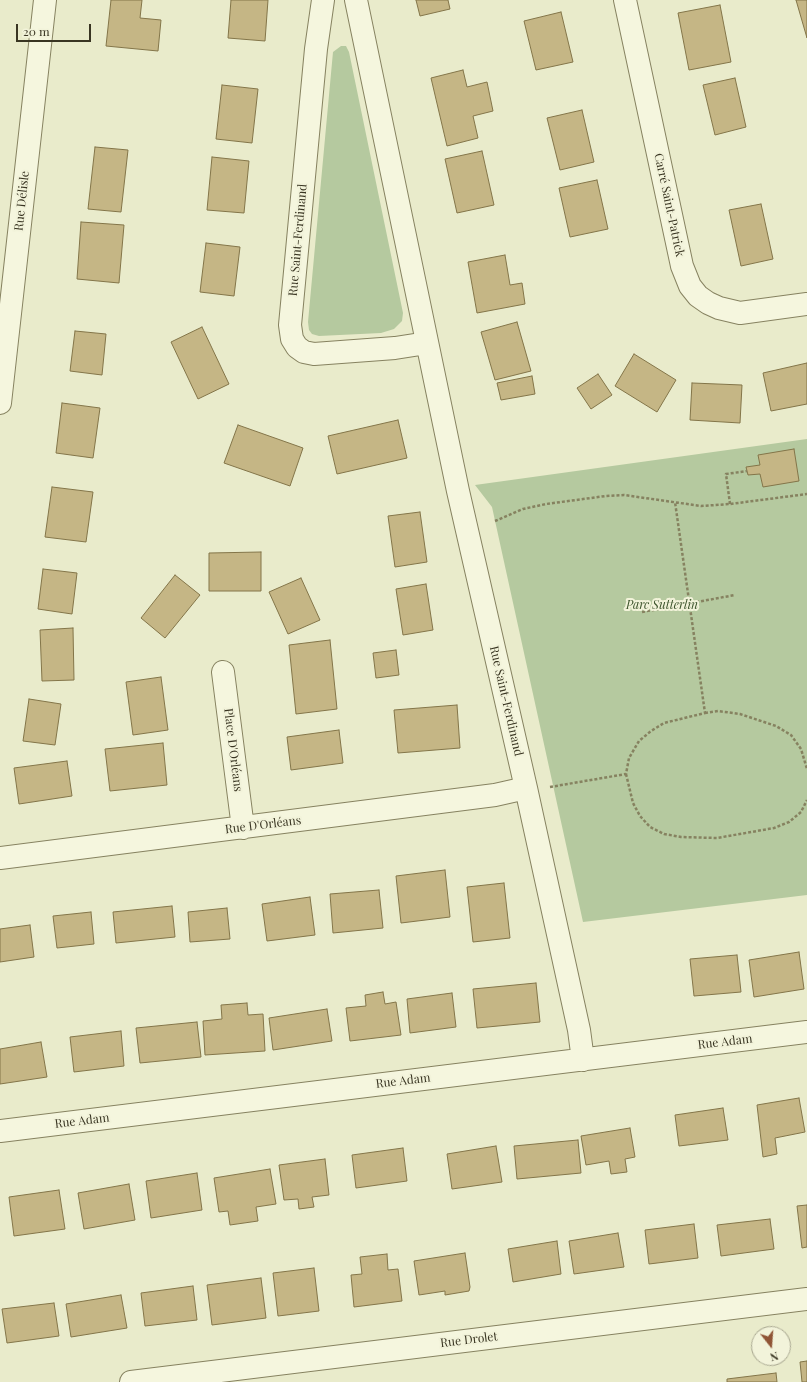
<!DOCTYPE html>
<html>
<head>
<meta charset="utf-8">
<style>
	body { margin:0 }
	#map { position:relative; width:807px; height:1382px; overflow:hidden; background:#e9ebcb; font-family:"Playfair Display",serif }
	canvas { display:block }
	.north { position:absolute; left:751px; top:1326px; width:40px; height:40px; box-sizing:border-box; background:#f2f3da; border:1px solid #a8a790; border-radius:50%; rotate:163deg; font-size:11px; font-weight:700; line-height:16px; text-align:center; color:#393522 }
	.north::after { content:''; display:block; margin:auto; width:14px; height:18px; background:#905536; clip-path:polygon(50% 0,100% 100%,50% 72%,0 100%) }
	.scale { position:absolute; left:16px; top:24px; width:75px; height:18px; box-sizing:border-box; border:2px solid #393522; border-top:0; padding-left:5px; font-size:12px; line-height:14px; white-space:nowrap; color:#393522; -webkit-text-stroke:3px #f2f3da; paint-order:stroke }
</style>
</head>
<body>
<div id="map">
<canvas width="807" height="1382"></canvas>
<div class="north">N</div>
<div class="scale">20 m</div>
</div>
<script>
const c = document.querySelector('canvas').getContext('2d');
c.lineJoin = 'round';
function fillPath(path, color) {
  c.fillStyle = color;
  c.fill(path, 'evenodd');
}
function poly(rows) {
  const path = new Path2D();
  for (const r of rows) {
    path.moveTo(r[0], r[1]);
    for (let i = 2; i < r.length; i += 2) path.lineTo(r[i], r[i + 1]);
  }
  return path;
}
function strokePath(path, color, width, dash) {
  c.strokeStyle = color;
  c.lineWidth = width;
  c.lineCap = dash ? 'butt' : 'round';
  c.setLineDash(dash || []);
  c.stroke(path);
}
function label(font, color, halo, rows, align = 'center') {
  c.font = font + ' "Playfair Display",serif';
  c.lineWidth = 4;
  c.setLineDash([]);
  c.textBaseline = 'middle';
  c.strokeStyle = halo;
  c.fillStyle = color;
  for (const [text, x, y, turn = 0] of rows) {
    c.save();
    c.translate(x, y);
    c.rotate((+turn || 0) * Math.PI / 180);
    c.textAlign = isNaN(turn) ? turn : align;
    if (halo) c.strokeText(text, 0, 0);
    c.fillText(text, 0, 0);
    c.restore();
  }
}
fillPath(poly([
	[341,46,346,46,349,52,403,313,402,321,394,329,381,333,319,336,312,334,309,330,308,322,333,52],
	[807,439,807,895,583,922,492,507,475,485]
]), '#b5c99f');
const building = poly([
	[111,0,142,0,140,18,161,20,158,51,106,46,111,0],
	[231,0,268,0,265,41,228,38,231,0],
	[416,0,448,0,450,9,420,16,416,0],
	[796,0,807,0,807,38,796,0],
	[720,5,731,62,689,70,678,13,720,5],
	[561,12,573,62,536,70,524,21,561,12],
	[463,70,467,87,487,82,493,111,473,116,478,138,447,146,431,78,463,70],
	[735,78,746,127,715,135,703,85,735,78],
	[222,85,258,89,252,143,216,139,222,85],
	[582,110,594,162,560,170,547,118,582,110],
	[95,147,128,150,121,212,88,209,95,147],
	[482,151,494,205,457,213,445,159,482,151],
	[212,157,249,161,244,213,207,210,212,157],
	[597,180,608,229,570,237,559,188,597,180],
	[761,204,773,259,741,266,729,210,761,204],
	[81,222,124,225,119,283,77,279,81,222],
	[206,243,240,247,234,296,200,292,206,243],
	[505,255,510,285,522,283,525,304,477,313,468,262,505,255],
	[517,322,531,371,495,380,481,332,517,322],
	[202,327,229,384,198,399,171,342,202,327],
	[75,331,106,334,102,375,70,371,75,331],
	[634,354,676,380,657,412,615,386,634,354],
	[807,363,807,404,771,411,763,373,807,363],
	[598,374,612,395,591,409,577,388,598,374],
	[532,376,535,394,501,400,497,383,532,376],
	[692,383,742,385,740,423,690,420,692,383],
	[62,403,100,408,93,458,56,453,62,403],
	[398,420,407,458,337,474,328,436,398,420],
	[238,425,303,448,290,486,224,463,238,425],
	[794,449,799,481,763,487,760,474,748,475,746,467,760,465,758,455,794,449],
	[52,487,93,492,86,542,45,537,52,487],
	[420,512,427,562,395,567,388,516,420,512],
	[261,552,261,591,209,591,209,553,261,552],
	[43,569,77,573,72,614,38,609,43,569],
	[175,575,200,595,165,638,141,618,175,575],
	[301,578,320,620,288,634,269,592,301,578],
	[426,584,433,630,403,635,396,589,426,584],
	[73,628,74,680,42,681,40,630,73,628],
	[330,640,337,709,296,714,289,645,330,640],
	[396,650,399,675,376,678,373,653,396,650],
	[161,677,168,730,133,735,126,682,161,677],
	[29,699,61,704,55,745,23,741,29,699],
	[457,705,460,748,398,753,394,710,457,705],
	[339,730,343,763,291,770,287,737,339,730],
	[163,743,167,785,110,791,105,749,163,743],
	[67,761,72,796,19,804,14,768,67,761],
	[445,870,450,917,401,923,396,876,445,870],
	[504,883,510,938,473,942,467,887,504,883],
	[379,890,383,928,333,933,330,894,379,890],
	[310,897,315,935,267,941,262,904,310,897],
	[172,906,175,937,116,943,113,912,172,906],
	[227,908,230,939,190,942,188,912,227,908],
	[91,912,94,944,57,948,53,916,91,912],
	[30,925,34,957,0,962,0,929,30,925],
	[799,952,804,989,754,997,749,960,799,952],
	[737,955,741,992,694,996,690,959,737,955],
	[536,983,540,1022,477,1028,473,989,536,983],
	[383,992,385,1004,396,1002,401,1035,350,1041,346,1008,366,1006,365,995,383,992],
	[452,993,456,1027,410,1033,407,999,452,993],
	[247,1003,248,1015,263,1014,265,1051,205,1055,203,1021,222,1019,221,1005,247,1003],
	[327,1009,332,1041,273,1050,269,1018,327,1009],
	[197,1022,201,1057,140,1063,136,1028,197,1022],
	[121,1031,124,1066,74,1072,70,1037,121,1031],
	[41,1042,47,1077,0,1084,0,1049,41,1042],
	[799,1098,805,1132,775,1138,777,1154,763,1157,757,1105,799,1098],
	[723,1108,728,1140,679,1146,675,1115,723,1108],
	[630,1128,635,1157,625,1159,627,1172,611,1174,609,1161,586,1165,581,1136,630,1128],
	[578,1140,581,1173,517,1179,514,1146,578,1140],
	[496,1146,502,1182,452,1189,447,1154,496,1146],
	[403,1148,407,1181,356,1188,352,1155,403,1148],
	[325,1159,329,1195,312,1197,314,1207,299,1209,298,1199,284,1200,279,1165,325,1159],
	[270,1169,276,1204,256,1207,258,1221,230,1225,228,1211,219,1212,214,1178,270,1169],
	[197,1173,202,1210,151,1218,146,1181,197,1173],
	[129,1184,135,1220,84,1229,78,1193,129,1184],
	[59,1190,65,1229,14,1236,9,1197,59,1190],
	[807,1205,807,1247,802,1248,797,1206,807,1205],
	[770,1219,774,1249,721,1256,717,1225,770,1219],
	[694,1224,698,1258,649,1264,645,1230,694,1224],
	[618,1233,624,1267,574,1274,569,1241,618,1233],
	[557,1241,561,1274,513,1282,508,1249,557,1241],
	[465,1253,470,1287,469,1291,445,1295,445,1291,419,1295,414,1261,465,1253],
	[387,1254,388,1270,398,1269,402,1301,354,1307,351,1275,362,1274,360,1257,387,1254],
	[314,1268,319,1311,278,1316,273,1273,314,1268],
	[261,1278,266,1318,212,1325,207,1285,261,1278],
	[193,1286,197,1320,145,1326,141,1293,193,1286],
	[121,1295,127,1328,71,1337,66,1304,121,1295],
	[54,1303,59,1336,7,1343,2,1309,54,1303],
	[807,1361,807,1382,802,1382,800,1362,807,1361],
	[776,1373,777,1382,727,1382,727,1379,776,1373]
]);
fillPath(building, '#c5b685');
strokePath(building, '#837549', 1);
const minor = poly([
	[323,0,316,49,290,325,292,339,297,347,304,352,314,354,395,348,427,343],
	[356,0,458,491,526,788,579,1030,583,1060],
	[625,0,682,266,690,286,698,296,708,303,719,308,740,313,807,304],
	[0,403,45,0],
	[223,672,243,828],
	[0,858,495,795,526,788],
	[0,1131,807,1032],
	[131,1382,807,1299]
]);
strokePath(minor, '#868260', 24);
strokePath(poly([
	[730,504,726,474,747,471],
	[495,521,523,509,546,504,606,496,624,495,701,506,730,504,807,494],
	[642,612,735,595],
	[705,713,718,711,740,714,776,726,791,735,801,749,807,769],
	[626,774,633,803,640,816,650,827,664,834,681,837,717,838,774,828,789,822,801,812,807,800],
	[550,787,626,774,629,758,639,741,651,731,664,723,705,713,675,502]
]), '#868260', 2.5, [3, 2]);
strokePath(minor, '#f5f6de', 22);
label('12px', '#393522', '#f2f3da', [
	["Rue Délisle",22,201,-84],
	["Carré Saint-Patrick",669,205,78],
	["Rue Saint-Ferdinand",298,240,-85],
	["Rue Saint-Ferdinand",506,701,77],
	["Place D'Orléans",233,750,83],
	["Rue D'Orléans",263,825,-7],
	["Rue Adam",725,1042,-7],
	["Rue Adam",403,1081,-7],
	["Rue Adam",82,1121,-7],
	["Rue Drolet",469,1340,-7]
]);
label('italic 12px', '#3b532b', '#f2f3da', [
	["Parc Sutterlin",662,605]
]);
</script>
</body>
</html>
